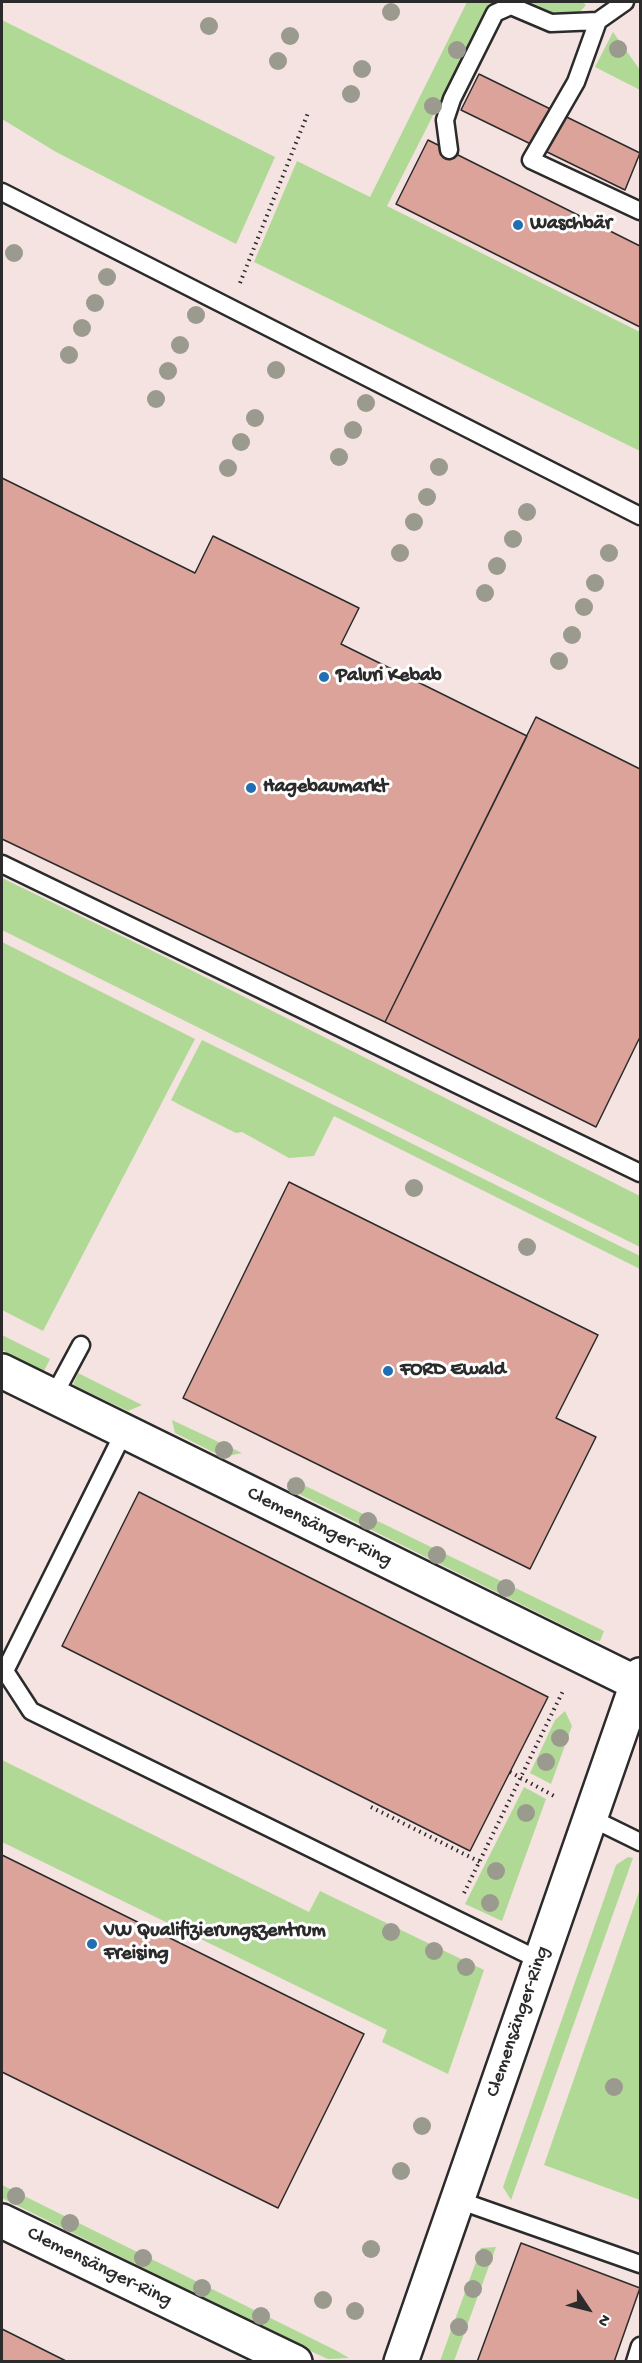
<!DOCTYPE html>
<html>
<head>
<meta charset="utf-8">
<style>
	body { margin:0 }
	#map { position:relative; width:642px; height:2363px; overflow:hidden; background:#f4e3e1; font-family:"Gochi Hand",sans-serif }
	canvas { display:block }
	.frame { position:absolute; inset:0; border:3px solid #2b2b2b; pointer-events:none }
	.north { position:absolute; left:558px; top:2279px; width:60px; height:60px; -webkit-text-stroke:4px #fff; paint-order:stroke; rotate:125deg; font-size:16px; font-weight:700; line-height:24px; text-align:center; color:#2b2b2b }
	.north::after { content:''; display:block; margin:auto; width:21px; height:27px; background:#2b2b2b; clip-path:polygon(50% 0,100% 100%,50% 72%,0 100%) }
</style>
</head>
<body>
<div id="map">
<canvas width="642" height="2363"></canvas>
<div class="frame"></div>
<div class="north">N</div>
</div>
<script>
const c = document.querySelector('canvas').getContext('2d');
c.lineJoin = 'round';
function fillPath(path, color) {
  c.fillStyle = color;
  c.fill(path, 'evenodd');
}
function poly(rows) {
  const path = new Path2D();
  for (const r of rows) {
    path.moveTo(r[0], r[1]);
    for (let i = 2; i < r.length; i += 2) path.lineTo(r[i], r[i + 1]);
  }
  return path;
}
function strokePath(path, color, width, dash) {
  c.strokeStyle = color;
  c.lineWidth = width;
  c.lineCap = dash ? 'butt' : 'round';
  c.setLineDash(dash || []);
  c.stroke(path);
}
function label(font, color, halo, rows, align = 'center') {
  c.font = font + ' "Gochi Hand",sans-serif';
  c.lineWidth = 6;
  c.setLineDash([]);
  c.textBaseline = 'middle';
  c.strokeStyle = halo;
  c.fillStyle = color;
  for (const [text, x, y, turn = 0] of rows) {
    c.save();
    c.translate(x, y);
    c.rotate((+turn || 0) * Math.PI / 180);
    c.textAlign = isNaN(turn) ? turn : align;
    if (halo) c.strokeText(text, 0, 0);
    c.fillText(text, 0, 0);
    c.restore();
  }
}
fillPath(poly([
	[467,2,498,2,489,7,482,19,387,206,640,332,640,451,254,262,297,161,370,197],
	[520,2,582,2,586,5,578,14,559,16],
	[2,20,275,157,236,244,56,152,2,119],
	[613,32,640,70,640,90,595,67],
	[2,878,169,959,640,1196,640,1247,2,930],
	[2,942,195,1039,43,1331,2,1310],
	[202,1040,640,1256,640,1269,334,1116,314,1156,289,1158,242,1132,236,1133,180,1105,171,1100],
	[2,1335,50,1359,44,1371,2,1350],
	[78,1373,142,1405,128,1411,73,1385],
	[172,1420,242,1453,223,1457,175,1433],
	[289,1478,604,1631,600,1641,593,1640,295,1492],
	[565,1711,572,1726,551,1784,530,1773,555,1720],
	[2,1760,309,1912,320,1891,484,1970,448,2074,382,2042,387,2030,2,1842],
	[524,1787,546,1799,502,1921,465,1904],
	[628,1857,633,1858,511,2200,503,2187,616,1865],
	[640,1889,640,2200,544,2165],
	[2,2185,337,2351,349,2358,328,2359,319,2355,2,2198],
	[496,2247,454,2361,440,2361,481,2248]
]), '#b0d996');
const building = poly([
	[479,74,640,153,625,190,461,110,479,74],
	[428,140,640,246,640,327,396,204,428,140],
	[2,478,195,573,213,536,359,608,341,644,527,736,385,1022,2,839,2,478],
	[536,717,640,769,640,1037,596,1127,385,1022,536,717],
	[289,1182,598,1335,556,1418,596,1437,530,1569,183,1398,289,1182],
	[139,1492,548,1697,470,1851,62,1646,139,1492],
	[2,1855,364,2034,278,2208,2,2072,2,1855],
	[521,2243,640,2288,614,2362,477,2362,521,2243],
	[2,2329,68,2362,2,2362,2,2329]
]);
fillPath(building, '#dca39a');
strokePath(building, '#2b2b2b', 1.5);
const service = poly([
	[598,21,576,82,531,160,640,211],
	[449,150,445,120,452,99,495,13,511,6,551,23,598,21,625,2],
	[2,192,640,516],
	[2,864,640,1173],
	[53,1397,81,1345],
	[124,1432,5,1671,31,1711,541,1961],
	[591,1818,640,1842],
	[458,2200,640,2264],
	[635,2362,640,2346]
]);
const minor = poly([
	[2,1371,638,1684],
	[2,2221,295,2362],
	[401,2362,640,1675]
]);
strokePath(service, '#2b2b2b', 21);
strokePath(minor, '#2b2b2b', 38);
strokePath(poly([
	[240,283,308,113],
	[510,1772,556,1797],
	[371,1807,480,1862],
	[464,1893,563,1691]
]), '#2b2b2b', 4, [1.5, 4.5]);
strokePath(service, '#fff', 16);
strokePath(minor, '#fff', 33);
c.fillStyle = '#9b9a8e';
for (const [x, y] of [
	[391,12],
	[209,26],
	[290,36],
	[618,49],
	[457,50],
	[278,61],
	[362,69],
	[351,94],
	[433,106],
	[14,253],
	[107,277],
	[95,303],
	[196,315],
	[82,328],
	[180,345],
	[69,355],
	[276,370],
	[168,371],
	[156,399],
	[366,403],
	[255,418],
	[353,430],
	[241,442],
	[339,457],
	[439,467],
	[228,468],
	[427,497],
	[527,512],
	[414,522],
	[513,539],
	[400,553],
	[609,553],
	[497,566],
	[595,583],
	[485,593],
	[584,607],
	[572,635],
	[559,661],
	[414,1188],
	[527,1247],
	[224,1450],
	[296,1486],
	[368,1521],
	[437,1555],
	[506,1588],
	[560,1738],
	[546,1762],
	[526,1813],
	[496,1871],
	[490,1903],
	[391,1932],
	[434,1951],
	[466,1967],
	[614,2087],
	[422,2126],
	[401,2171],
	[16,2196],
	[70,2223],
	[371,2249],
	[143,2258],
	[484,2258],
	[202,2288],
	[473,2289],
	[323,2300],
	[355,2311],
	[261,2316],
	[459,2327]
]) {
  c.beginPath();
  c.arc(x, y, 9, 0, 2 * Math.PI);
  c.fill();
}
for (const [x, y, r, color] of [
	[518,225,6,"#1f6fb2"],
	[324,677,6,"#1f6fb2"],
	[251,788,6,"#1f6fb2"],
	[388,1371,6,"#1f6fb2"],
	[92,1944,6,"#1f6fb2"]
]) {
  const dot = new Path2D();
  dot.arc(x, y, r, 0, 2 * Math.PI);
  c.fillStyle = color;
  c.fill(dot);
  strokePath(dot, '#fff', 2);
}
label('bold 20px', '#2b2b2b', '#fff', [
	["Waschbär",530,225],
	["Paluri Kebab",336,677],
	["Hagebaumarkt",263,788],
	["FORD Ewald",400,1371],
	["VW Qualifizierungszentrum",104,1932],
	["Freising",104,1955]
], 'left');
label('20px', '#2b2b2b', '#fff', [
	["Clemensänger-Ring",319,1528,26],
	["Clemensänger-Ring",519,2022,-71],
	["Clemensänger-Ring",99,2268,26]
]);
</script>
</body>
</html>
